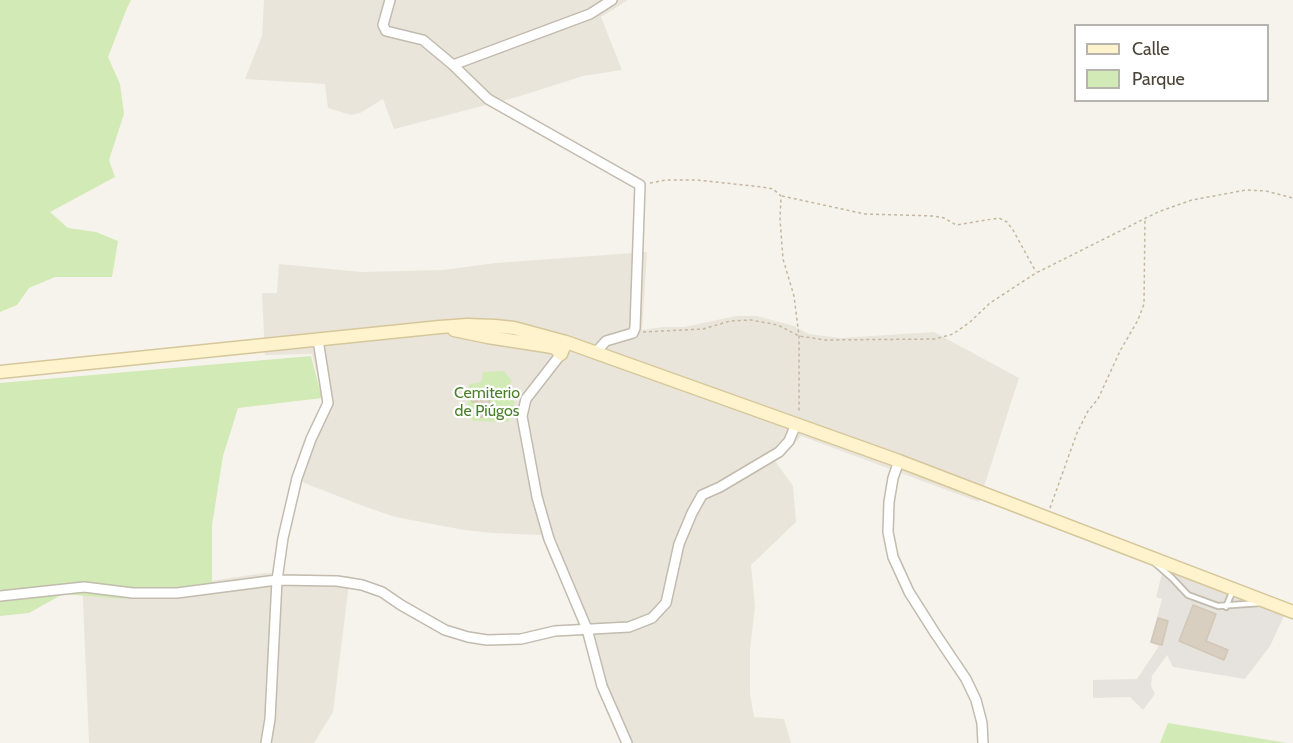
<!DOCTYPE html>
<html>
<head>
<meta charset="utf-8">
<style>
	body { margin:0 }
	#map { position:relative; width:1293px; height:743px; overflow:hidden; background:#f6f3ec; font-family:Cabin,sans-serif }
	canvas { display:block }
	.legend { position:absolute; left:1074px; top:24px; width:195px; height:78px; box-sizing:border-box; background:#fff; border:2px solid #b7b4b0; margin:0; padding:8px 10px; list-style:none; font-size:18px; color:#4b4439 }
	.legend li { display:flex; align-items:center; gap:12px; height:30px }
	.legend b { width:30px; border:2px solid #b7b4b0 }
</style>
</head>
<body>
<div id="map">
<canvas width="1293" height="743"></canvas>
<ul class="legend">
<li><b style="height:8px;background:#fff3cd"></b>Calle</li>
<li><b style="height:16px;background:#d2eab5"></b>Parque</li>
</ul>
</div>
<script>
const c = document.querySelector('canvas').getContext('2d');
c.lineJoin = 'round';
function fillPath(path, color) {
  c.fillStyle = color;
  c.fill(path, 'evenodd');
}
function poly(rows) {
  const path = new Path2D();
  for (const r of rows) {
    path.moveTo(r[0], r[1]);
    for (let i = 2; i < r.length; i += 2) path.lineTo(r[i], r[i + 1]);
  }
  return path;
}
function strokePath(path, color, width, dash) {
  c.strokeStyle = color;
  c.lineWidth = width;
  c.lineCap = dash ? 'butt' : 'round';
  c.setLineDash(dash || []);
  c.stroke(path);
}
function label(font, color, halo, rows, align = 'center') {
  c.font = font + ' Cabin,sans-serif';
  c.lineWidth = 4.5;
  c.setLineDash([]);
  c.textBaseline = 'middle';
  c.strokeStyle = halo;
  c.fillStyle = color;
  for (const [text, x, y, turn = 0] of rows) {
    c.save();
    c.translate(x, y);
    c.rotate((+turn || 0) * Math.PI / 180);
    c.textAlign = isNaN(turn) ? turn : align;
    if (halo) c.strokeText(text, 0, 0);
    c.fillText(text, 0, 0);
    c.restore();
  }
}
fillPath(poly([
	[264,0,628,0,601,17,622,70,583,76,517,97,394,129,383,99,360,113,351,115,328,108,325,84,245,79,262,36],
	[647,252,642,330,662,327,684,327,736,316,757,316,794,326,809,334,841,338,934,332,1019,378,979,502,801,436,784,456,775,461,793,486,796,522,751,565,755,606,750,650,750,693,754,717,784,719,791,743,621,743,597,688,576,613,551,560,541,535,492,533,464,530,395,517,363,506,292,478,322,402,322,395,312,354,265,355,262,293,277,293,279,264,362,272,443,270,496,263],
	[264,573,350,576,333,712,314,743,89,743,82,578,210,581]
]), '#eae5da');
fillPath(poly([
	[1163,570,1284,616,1270,646,1245,679,1173,667,1167,655,1152,676,1151,686,1155,694,1143,710,1130,697,1093,698,1093,680,1137,679,1159,646,1150,643,1162,599,1156,597]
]), '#e6e2dd');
fillPath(poly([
	[0,0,131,0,127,8,108,57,120,84,124,114,109,160,115,177,50,212,68,228,96,232,118,241,112,277,55,277,29,288,17,305,0,312],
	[311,356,322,398,238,408,223,456,212,525,212,585,123,599,63,594,29,613,0,616,0,383],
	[504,371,512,381,504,392,515,402,509,422,473,421,470,417,467,401,469,384,481,382,483,372],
	[1168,723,1287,743,1160,743]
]), '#d2eab5');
const building = poly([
	[473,393,489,393,490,417,478,417,477,402,472,402,473,393],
	[1193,605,1216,614,1206,641,1228,650,1224,660,1179,641,1193,605],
	[1158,618,1168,621,1162,645,1151,642,1158,618]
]);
fillPath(building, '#d8cfc1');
strokePath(building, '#d3c7b4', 1.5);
const service = poly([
	[1155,563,1172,578,1188,595,1218,606,1260,603],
	[1226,607,1233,590]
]);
const minor = poly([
	[390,0,383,25,386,31,423,40,453,65,488,99,640,185,635,328,633,333,606,341,596,352],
	[453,65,590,14,612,0],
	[561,354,526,399,522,416,537,497,549,539,587,629,602,686,627,743],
	[899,461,893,478,889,502,888,532,893,557,909,592,935,633,966,679,976,700,982,723,983,743],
	[0,596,84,587,133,593,177,593,277,580,337,581,362,585,382,592,401,605,445,630,468,637,487,640,521,639,555,631,629,627,652,618,666,603,679,544,692,513,702,495,720,487,779,452,789,441,796,424],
	[266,743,270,719,277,580,283,538,297,478,311,439,328,403,318,340]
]);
const secondary = poly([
	[454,330,488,337,546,346,555,348,561,354,566,342],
	[0,372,440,327,467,325,495,326,514,328,566,342,899,461,1293,612]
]);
strokePath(service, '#c2bbae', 8);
strokePath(minor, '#c2bbae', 12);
strokePath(secondary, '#d6c79b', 15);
strokePath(poly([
	[650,183,666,180,697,180,762,187,773,189,781,196,780,219,783,259,794,296,799,336,799,412],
	[782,196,865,214,934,216,944,218,956,225,999,218,1007,222,1013,230,1036,272],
	[643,332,703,329,730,321,751,320,778,325,799,336,825,340,935,339,953,334,970,322,990,303,1036,273,1158,212,1192,200,1246,190,1266,191,1293,198],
	[1050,508,1077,433,1088,411,1098,399,1120,351,1138,320,1144,304,1145,219]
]), '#c4b79f', 1.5, [3, 3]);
strokePath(service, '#fff', 4.5);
strokePath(minor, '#fff', 9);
strokePath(secondary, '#fff3cd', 12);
label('16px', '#4a7f2a', '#fff', [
	["Cemiterio",487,393],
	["de Piúgos",487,411]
]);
</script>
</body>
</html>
